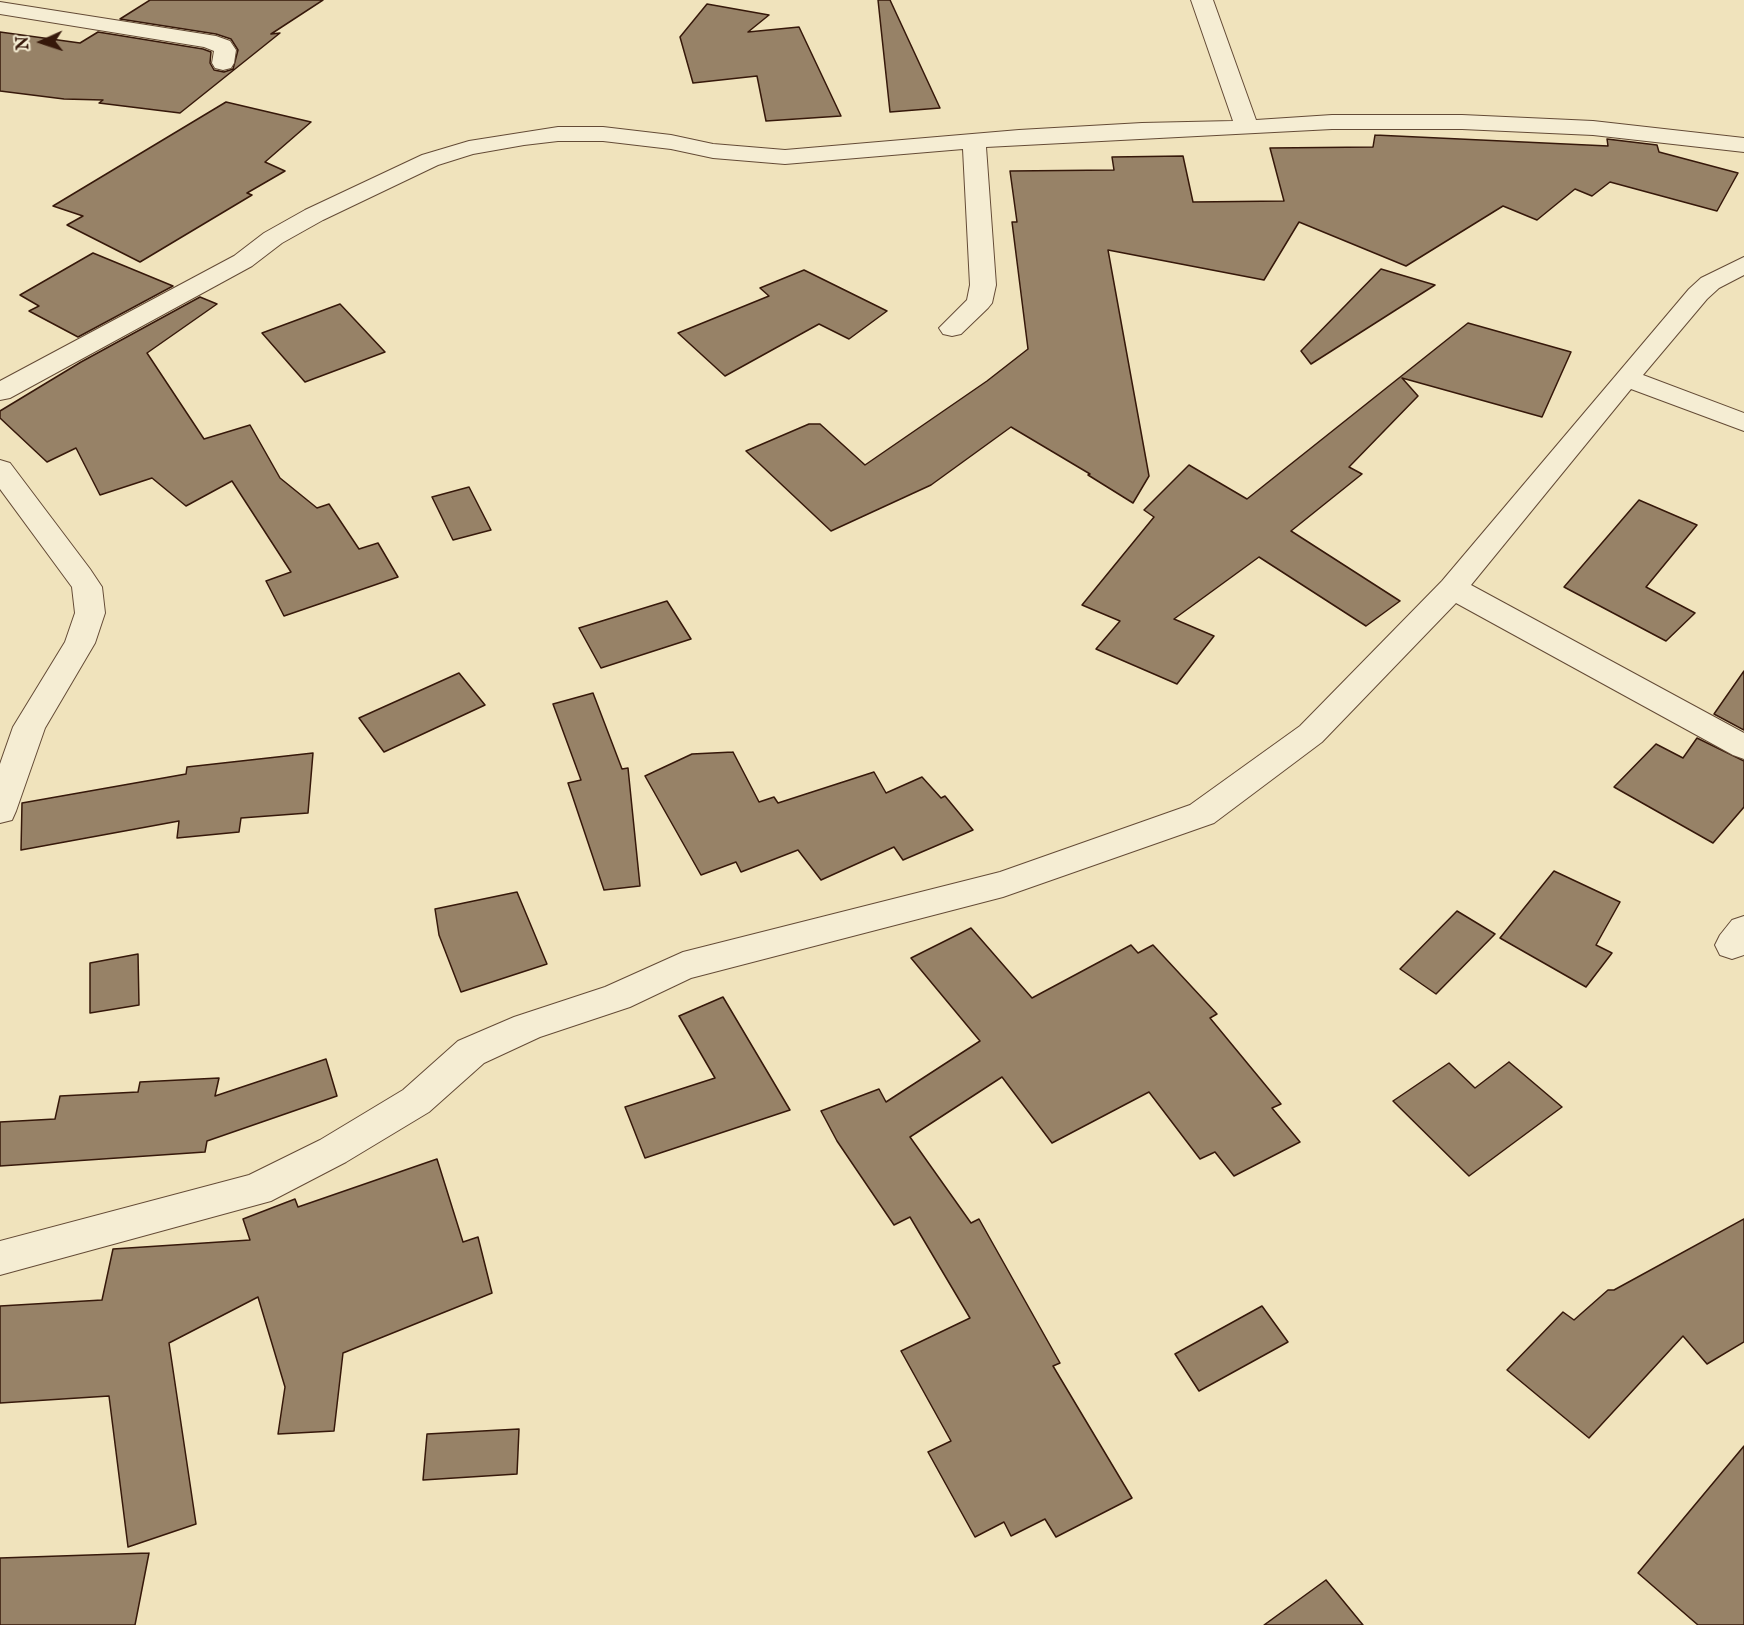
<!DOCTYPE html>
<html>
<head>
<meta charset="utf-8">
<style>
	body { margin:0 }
	#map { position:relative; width:1744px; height:1625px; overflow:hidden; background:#f0e3bc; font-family:"IM FELL English",serif }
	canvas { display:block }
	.north { position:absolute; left:12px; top:12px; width:60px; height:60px; -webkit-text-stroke:4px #f5edd3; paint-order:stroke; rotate:267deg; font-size:16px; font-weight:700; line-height:24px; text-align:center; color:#36180a }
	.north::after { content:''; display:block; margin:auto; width:21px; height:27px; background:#36180a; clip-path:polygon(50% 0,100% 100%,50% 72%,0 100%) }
</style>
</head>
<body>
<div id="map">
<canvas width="1744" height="1625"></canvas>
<div class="north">N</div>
</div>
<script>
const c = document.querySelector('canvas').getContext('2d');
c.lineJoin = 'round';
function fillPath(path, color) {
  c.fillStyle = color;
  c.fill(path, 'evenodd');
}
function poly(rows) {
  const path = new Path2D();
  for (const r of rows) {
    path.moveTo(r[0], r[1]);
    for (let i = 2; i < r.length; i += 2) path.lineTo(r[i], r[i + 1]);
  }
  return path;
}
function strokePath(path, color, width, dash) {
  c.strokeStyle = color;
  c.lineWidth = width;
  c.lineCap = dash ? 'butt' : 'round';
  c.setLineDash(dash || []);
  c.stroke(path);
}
const building = poly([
	[150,0,323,0,271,34,280,33,180,113,99,103,103,100,64,99,0,91,0,32,80,43,98,32,203,49,211,52,210,63,214,70,224,72,233,69,238,50,231,39,216,34,120,19,150,0],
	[878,0,890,0,940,108,890,112,878,0],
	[707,4,769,15,748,32,799,27,841,116,766,121,757,76,693,83,680,37,707,4],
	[226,102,311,122,265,162,285,171,247,193,252,195,140,262,67,225,83,216,53,206,226,102],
	[1375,135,1608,146,1607,139,1657,145,1659,152,1738,173,1717,211,1610,182,1592,196,1575,189,1537,220,1503,206,1406,266,1299,222,1264,280,1108,250,1149,476,1133,503,1088,475,1090,474,1011,427,931,485,831,531,746,451,809,424,820,424,865,465,987,381,1028,349,1012,222,1017,222,1010,171,1114,170,1112,157,1183,156,1193,202,1284,201,1270,148,1373,147,1375,135],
	[93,253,173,286,78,337,29,311,39,306,20,295,93,253],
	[1381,269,1435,285,1311,364,1301,351,1381,269],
	[804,270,887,311,849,339,819,324,725,376,678,333,769,296,760,288,804,270],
	[200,297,217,304,147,353,204,439,250,425,280,478,317,508,329,504,359,549,378,543,398,577,284,616,266,581,291,572,232,481,186,506,152,478,100,495,76,448,47,462,0,418,0,411,81,362,200,297],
	[340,304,385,352,305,382,262,333,340,304],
	[1468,323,1571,352,1542,417,1402,378,1418,396,1349,467,1362,474,1291,531,1400,601,1366,626,1259,557,1174,619,1214,636,1177,684,1096,649,1120,621,1082,605,1154,517,1144,510,1189,465,1247,499,1468,323],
	[469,487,491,530,453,540,432,497,469,487],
	[1639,500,1697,525,1646,587,1695,613,1666,641,1564,587,1639,500],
	[667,601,691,639,601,668,579,628,667,601],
	[1744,671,1744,730,1714,714,1744,671],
	[459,673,485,705,384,752,359,718,459,673],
	[593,693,622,769,628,768,640,886,604,890,568,783,581,780,553,704,593,693],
	[1697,738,1744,761,1744,807,1713,843,1614,787,1656,744,1683,758,1697,738],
	[733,752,759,802,774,797,778,803,874,772,886,793,922,777,941,798,945,796,973,830,903,860,894,847,821,880,798,850,741,872,736,862,701,875,645,776,692,754,733,752],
	[313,753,308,813,241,818,239,832,177,838,179,821,21,850,22,803,186,774,187,767,313,753],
	[1554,871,1620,902,1596,945,1612,953,1586,987,1500,938,1554,871],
	[517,892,547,964,461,992,439,935,435,909,517,892],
	[1457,911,1495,934,1436,994,1400,969,1457,911],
	[971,928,1032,998,1131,945,1138,953,1153,945,1217,1014,1210,1018,1281,1104,1272,1108,1300,1142,1234,1176,1215,1152,1200,1159,1149,1092,1052,1143,1002,1077,910,1137,971,1223,979,1219,1060,1363,1053,1366,1132,1498,1056,1537,1045,1519,1011,1536,1004,1522,975,1537,928,1452,951,1441,901,1351,970,1318,910,1217,894,1225,837,1141,821,1111,879,1089,886,1102,980,1041,911,958,971,928],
	[138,954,139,1005,90,1013,90,963,138,954],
	[723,997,790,1110,645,1158,625,1107,715,1078,679,1016,723,997],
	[326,1059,337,1096,207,1141,205,1152,0,1166,0,1122,55,1119,60,1096,138,1092,140,1082,219,1078,215,1096,326,1059],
	[1509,1062,1562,1107,1469,1176,1393,1101,1449,1063,1475,1088,1509,1062],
	[437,1159,463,1242,478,1237,492,1293,343,1353,334,1431,278,1434,285,1387,258,1297,169,1343,196,1524,128,1547,109,1396,0,1403,0,1306,102,1300,113,1249,250,1240,243,1219,295,1199,298,1207,437,1159],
	[1744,1219,1744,1342,1707,1364,1683,1336,1589,1438,1507,1370,1563,1312,1574,1320,1608,1290,1614,1290,1744,1219],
	[1262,1306,1288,1342,1199,1391,1175,1354,1262,1306],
	[519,1429,517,1474,423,1480,427,1434,519,1429],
	[1744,1446,1744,1625,1698,1625,1638,1573,1744,1446],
	[149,1553,135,1625,0,1625,0,1558,149,1553],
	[1326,1580,1363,1625,1264,1625,1326,1580]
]);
fillPath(building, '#978267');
strokePath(building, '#36180a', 1.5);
const minor = poly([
	[1191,0,1213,0,1256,120,1332,115,1462,115,1593,121,1744,138,1744,152,1593,135,1462,129,1332,129,986,147,996,285,992,303,988,308,961,334,952,336,943,334,939,328,967,300,970,285,963,149,785,164,713,158,671,149,603,141,558,141,524,145,473,154,438,165,323,220,282,243,252,266,10,398,0,400,0,381,234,256,264,233,305,210,422,155,469,141,558,127,603,127,671,135,713,144,785,150,1019,130,1142,123,1233,121,1191,0],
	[0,2,216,36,230,41,236,50,234,63,231,68,223,70,215,68,212,63,214,51,204,47,0,14,0,2],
	[1744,257,1744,275,1719,288,1707,299,1643,375,1744,413,1744,431,1631,389,1471,585,1744,733,1744,759,1733,755,1456,603,1322,742,1214,823,1003,897,691,978,630,1007,540,1037,484,1063,429,1112,346,1162,271,1201,0,1275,0,1241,249,1175,320,1140,403,1090,458,1041,514,1017,605,987,683,952,1000,872,1190,805,1300,726,1442,581,1689,289,1701,278,1744,257],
	[0,460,10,463,90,569,102,587,105,613,95,643,45,728,16,811,12,820,0,823,0,764,13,727,65,642,75,613,72,587,0,489,0,460],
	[1744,916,1744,955,1732,959,1720,955,1715,945,1720,935,1732,920,1744,916]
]);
strokePath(minor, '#644b36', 2);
fillPath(minor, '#f5edd3');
</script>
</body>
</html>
